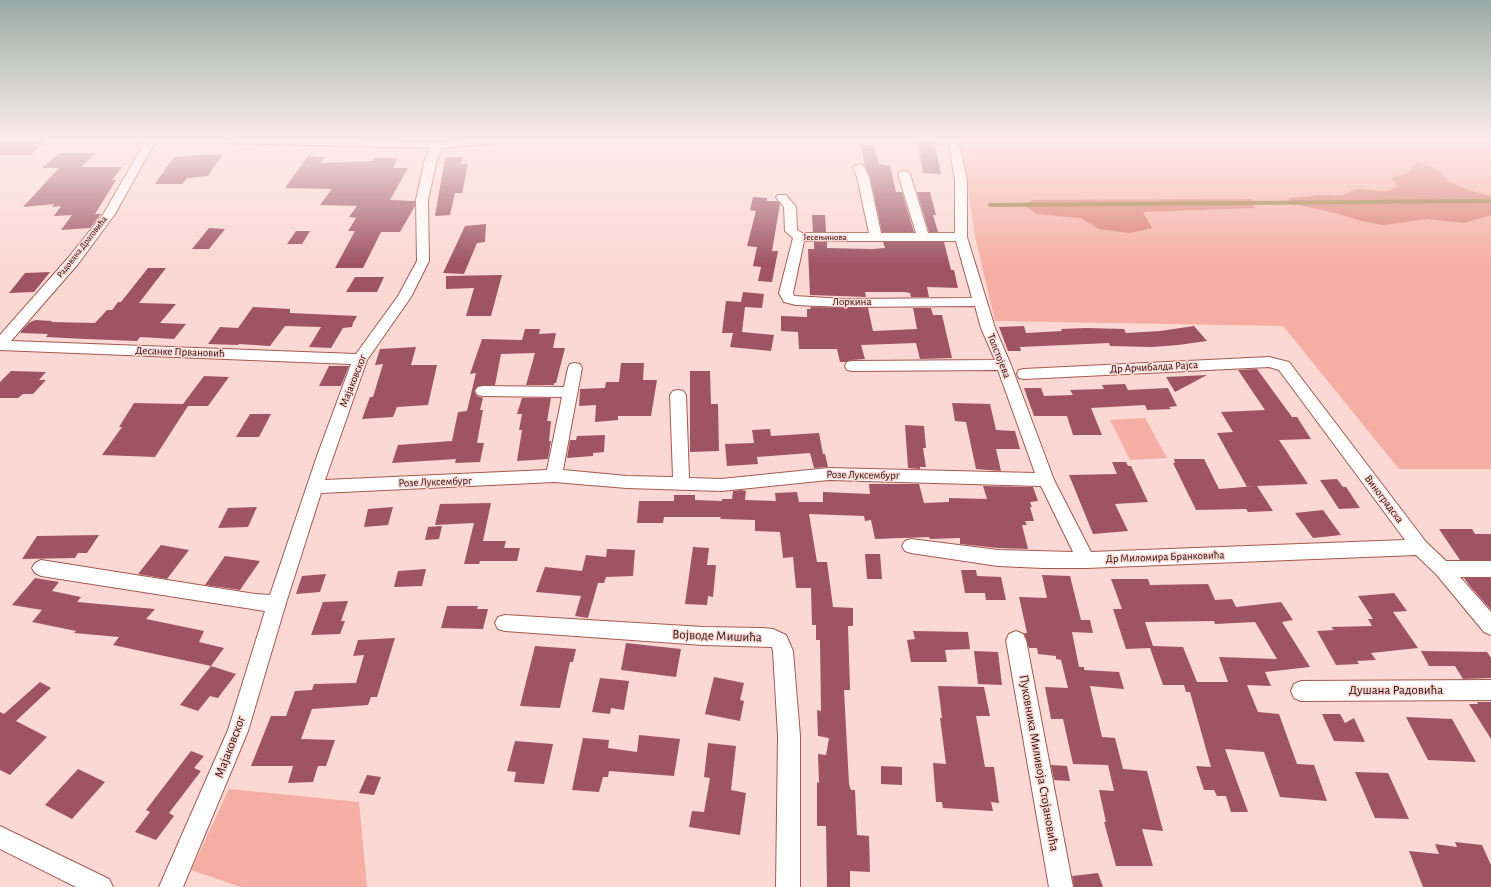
<!DOCTYPE html>
<html>
<head>
<meta charset="utf-8">
<style>
	body { margin:0 }
	canvas { display:block; background:#fbd8d3 }
</style>
</head>
<body>
<canvas width="1491" height="887"></canvas>
<script>
const c = document.querySelector('canvas').getContext('2d');
c.lineJoin = 'round';
function fillPath(path, color) {
  c.fillStyle = color;
  c.fill(path, 'evenodd');
}
function poly(rows) {
  const path = new Path2D();
  for (const r of rows) {
    path.moveTo(r[0], r[1]);
    for (let i = 2; i < r.length; i += 2) path.lineTo(r[i], r[i + 1]);
  }
  return path;
}
function strokePath(path, color, width, dash) {
  c.strokeStyle = color;
  c.lineWidth = width;
  c.lineCap = dash ? 'butt' : 'round';
  c.setLineDash(dash || []);
  c.stroke(path);
}
function label(font, color, halo, rows, align = 'center') {
  c.font = font + ' "Alegreya Sans",sans-serif';
  c.lineWidth = 3;
  c.setLineDash([]);
  c.textBaseline = 'middle';
  c.strokeStyle = halo;
  c.fillStyle = color;
  for (const [text, x, y, turn = 0] of rows) {
    c.save();
    c.translate(x, y);
    c.rotate((+turn || 0) * Math.PI / 180);
    c.textAlign = isNaN(turn) ? turn : align;
    if (halo) c.strokeText(text, 0, 0);
    c.fillText(text, 0, 0);
    c.restore();
  }
}
fillPath(poly([
	[960,140,1491,140,1491,469,1399,469,1283,326,995,321,975,236],
	[1145,418,1167,458,1130,460,1110,420],
	[229,789,359,802,367,887,241,887,191,870]
]), '#f5aea4');
fillPath(poly([
	[224,140,495,140,467,143],
	[1417,162,1435,168,1450,182,1471,191,1491,196,1491,215,1465,223,1427,219,1384,225,1361,221,1336,213,1293,204,1288,198,1325,195,1342,196,1356,189,1386,191,1398,187,1392,178,1407,173],
	[1252,199,1254,208,1143,212,1152,228,1130,233,1099,229,1080,218,1037,214,1025,206,1032,200]
]), '#db7e72');
strokePath(poly([
	[990,205,1491,201]
]), '#957332', 4);
fillPath(poly([
	[917,140,934,140,941,174,923,173],
	[45,141,31,155,0,155,0,142],
	[861,145,874,145,879,164,890,166,896,192,902,192,914,232,882,232,870,177,865,166],
	[59,153,95,153,81,167,122,167,112,180,116,180,95,214,101,214,90,228,61,230,72,215,54,216,61,206,52,207,54,204,23,207,59,168,42,168],
	[223,154,208,176,187,178,182,184,155,184,174,157],
	[308,156,325,157,320,163,373,161,375,158,398,158,393,168,408,168,390,200,415,201,415,206,400,232,381,232,363,268,335,268,355,231,348,231,356,218,349,217,357,206,320,205,332,189,285,188],
	[463,157,461,164,468,164,462,193,455,193,450,215,435,216,445,158],
	[917,192,930,192,936,215,933,215,938,232,929,232],
	[753,197,767,198,767,201,778,201,780,204,772,251,778,251,772,282,758,281,761,267,753,266,757,247,747,246,756,211,750,210],
	[812,215,825,215,826,232,813,232],
	[486,224,485,242,477,243,464,274,443,273,465,226],
	[209,228,225,229,209,249,192,249],
	[296,231,310,231,302,244,287,244],
	[814,242,827,242,827,248,872,249,885,248,883,242,944,242,951,270,954,270,958,288,927,287,929,297,911,297,910,293,904,292,865,292,866,297,810,295,808,249,814,249],
	[148,268,166,268,139,303,176,304,160,323,186,324,174,339,140,337,137,341,86,339,46,337,48,334,21,333,21,331,30,322,36,320,52,321,51,322,95,323,107,310,112,310,118,302,121,302],
	[50,272,34,292,9,293,25,273],
	[502,275,491,316,466,316,474,288,446,289,446,276],
	[355,277,384,277,377,292,346,292],
	[743,292,764,294,762,308,745,307,742,332,774,335,771,351,730,347,733,333,722,333,726,301,741,302],
	[253,307,290,309,290,313,357,316,353,323,352,327,343,328,331,348,309,347,321,327,285,326,270,346,239,344,238,345,208,344,220,327,238,328],
	[810,307,868,308,873,331,917,329,913,308,931,308,933,315,942,315,952,358,920,359,916,343,861,345,865,359,852,360,846,362,840,362,837,349,799,349,798,332,781,331,781,316,807,317,807,309,811,309],
	[1024,326,1026,333,1062,331,1061,329,1086,328,1124,329,1126,333,1160,331,1194,326,1207,341,1178,345,1152,347,1110,346,1109,343,1020,347,1021,351,1008,351,999,327],
	[525,329,540,329,539,334,556,333,553,348,565,348,556,383,554,383,554,385,526,385,535,353,501,354,495,385,478,386,474,391,477,396,483,398,480,410,483,410,477,443,484,443,480,462,455,463,456,459,392,463,398,445,452,441,458,412,467,411,476,373,470,374,482,339,522,340],
	[416,347,411,365,437,365,428,405,397,407,393,417,362,419,370,397,373,397,383,364,375,365,380,349],
	[621,363,644,363,643,380,657,380,651,416,618,416,618,420,595,422,596,405,579,406,580,389,605,388,606,382,619,382],
	[329,366,349,366,341,386,319,386],
	[1257,369,1292,417,1297,417,1311,439,1279,440,1308,484,1257,486,1273,511,1248,512,1246,509,1196,510,1173,463,1175,463,1174,459,1204,459,1219,489,1256,486,1247,487,1217,433,1233,432,1221,412,1265,410,1238,370],
	[11,371,46,372,39,380,46,380,33,394,23,394,18,398,0,398,0,382],
	[690,371,710,371,711,404,718,404,719,451,690,452],
	[1207,375,1175,392,1166,377],
	[204,376,229,377,208,406,188,406,155,457,102,455,122,427,119,427,134,403,183,404],
	[1125,384,1128,390,1168,388,1177,406,1169,407,1171,409,1147,410,1145,405,1091,408,1102,435,1073,435,1067,416,1034,416,1024,388,1041,388,1044,396,1073,395,1070,390,1104,389,1102,385],
	[522,398,551,398,547,421,551,421,549,441,551,441,548,459,517,461,522,430,519,430,522,414,517,414],
	[952,403,990,404,996,430,1015,431,1020,449,996,449,1001,471,976,469,966,422,955,421],
	[250,414,271,414,259,437,236,437],
	[905,425,924,426,926,448,923,448,926,467,920,467,920,469,908,468],
	[770,429,771,436,819,433,823,454,825,454,828,467,814,468,810,453,757,457,758,464,727,466,725,444,754,443,752,430],
	[605,435,604,452,593,453,593,456,567,458,570,440,576,440,577,436],
	[1112,462,1126,462,1128,466,1131,466,1148,502,1115,504,1128,531,1093,534,1069,475,1117,474],
	[1337,479,1343,487,1346,487,1360,508,1339,509,1320,480],
	[869,484,919,484,924,503,949,502,949,498,987,499,983,486,1033,487,1038,501,1030,502,1032,507,1030,507,1034,521,1025,521,1027,525,1022,525,1028,549,998,548,960,544,960,538,930,539,929,537,875,539,871,520,865,521,864,516,809,514,817,562,827,562,833,607,853,608,853,626,848,626,850,690,844,690,849,784,851,790,855,790,857,835,869,836,870,872,850,871,850,887,827,887,826,826,817,826,817,782,819,783,818,754,826,755,829,738,818,736,817,710,821,711,820,640,816,640,816,625,812,625,811,588,796,588,793,557,783,558,780,532,755,531,755,520,720,519,721,517,664,517,663,523,637,523,639,501,674,501,674,495,695,495,695,500,722,501,722,499,732,499,733,491,741,490,746,491,745,500,776,501,775,493,797,492,799,502,823,502,823,492,870,494],
	[491,503,483,541,506,541,504,548,520,548,517,561,480,561,479,564,464,564,474,523,435,525,440,504],
	[257,507,248,527,218,528,228,508],
	[393,507,388,525,364,527,368,509],
	[1323,510,1341,535,1313,538,1295,513],
	[442,526,439,539,425,540,428,527],
	[1439,529,1472,529,1475,534,1491,534,1491,560,1460,560],
	[99,535,87,553,78,553,75,558,22,559,37,536],
	[161,545,189,550,167,579,138,574],
	[693,547,709,548,707,565,716,565,713,597,708,596,707,605,685,604],
	[607,549,635,550,633,576,606,577,604,583,598,583,588,618,575,616,581,596,536,592,545,567,582,571,586,555,606,557],
	[865,554,880,554,882,579,867,579],
	[225,556,260,561,240,590,205,585],
	[426,569,422,586,394,587,398,571],
	[961,570,976,570,977,576,1001,577,1006,600,986,600,985,593,965,593],
	[326,574,320,592,296,594,302,576],
	[1042,575,1070,576,1081,620,1090,620,1093,633,1072,632,1079,667,1084,667,1084,670,1119,672,1124,689,1090,686,1102,737,1115,738,1123,769,1147,771,1163,831,1142,829,1153,866,1116,866,1104,822,1106,822,1099,790,1114,791,1108,765,1073,764,1063,719,1051,719,1045,687,1068,688,1061,660,1056,659,1056,656,1038,654,1037,648,1029,648,1024,633,1027,633,1019,597,1047,598],
	[35,578,59,582,52,591,81,597,77,602,155,609,146,619,204,631,199,642,224,648,211,666,113,645,119,637,74,633,76,631,32,622,42,610,12,605],
	[1464,578,1491,578,1491,610,1470,586],
	[1111,579,1148,579,1150,585,1208,584,1215,600,1232,599,1236,607,1281,602,1293,620,1282,622,1310,667,1265,672,1271,686,1247,685,1258,712,1279,714,1297,764,1314,765,1327,801,1280,797,1264,752,1225,749,1248,812,1231,812,1226,796,1217,796,1214,790,1204,790,1196,766,1211,767,1190,692,1186,692,1184,685,1163,685,1150,648,1126,649,1113,609,1122,609],
	[1214,621,1215,624,1255,622,1277,659,1219,657,1228,682,1197,682,1183,647,1153,646,1145,622],
	[1394,593,1407,611,1393,612,1418,648,1371,653,1376,660,1357,661,1359,664,1336,665,1317,631,1334,630,1331,627,1372,626,1368,619,1373,619,1358,596],
	[348,601,341,621,345,621,340,634,311,635,323,602],
	[447,606,478,606,477,609,488,609,483,629,441,628],
	[913,631,968,632,970,649,945,650,947,662,911,662,907,640,915,639],
	[395,638,377,697,371,697,368,705,312,709,301,739,335,740,326,766,318,766,313,782,288,783,293,766,251,766,271,716,286,716,295,691,312,690,314,684,356,683,364,655,353,656,358,640],
	[626,643,681,649,676,677,621,670],
	[535,646,576,649,573,662,570,662,560,708,520,706],
	[974,651,998,652,1002,685,978,684],
	[1421,651,1487,652,1491,658,1491,678,1463,679,1455,666,1429,666],
	[211,666,236,674,218,698,210,696,198,711,180,705],
	[714,677,744,683,740,700,744,701,740,721,705,714],
	[600,678,629,681,624,710,611,708,610,714,592,712],
	[40,682,51,688,16,721,47,737,10,775,0,770,0,712,4,714],
	[938,686,984,687,990,716,976,716,985,767,994,767,999,803,991,802,993,811,943,808,942,802,936,802,933,763,946,764,940,718,942,718],
	[1477,702,1491,702,1491,739,1469,704,1478,704],
	[1322,714,1340,714,1345,723,1354,718,1365,742,1334,741],
	[1406,717,1452,719,1476,762,1428,760],
	[639,735,680,739,674,776,609,771,608,777,603,777,599,792,572,790,583,738,609,740,608,748,637,752],
	[515,741,553,744,544,784,514,782,516,772,507,771],
	[708,743,736,746,731,790,746,793,740,835,689,827,692,811,704,812,710,778,704,777],
	[191,751,204,756,194,768,201,771,169,813,174,816,156,840,135,832,150,812,146,810],
	[1051,765,1067,766,1070,781,1054,780],
	[881,766,902,767,902,785,881,784],
	[78,769,105,782,72,819,45,805],
	[1355,772,1388,773,1409,819,1375,818],
	[367,775,381,777,374,795,359,793],
	[1455,842,1482,845,1491,865,1491,887,1423,887,1409,851,1439,854,1435,844,1457,847],
	[1098,873,1103,887,1074,887,1072,876]
]), '#9f5464');
const minor = poly([
	[146,140,156,140,115,214,78,264,11,341,356,354,398,296,417,261,416,200,425,159,431,148,224,143,219,140,438,142,500,140,495,143,442,148,437,159,428,200,429,261,411,297,367,360,325,480,547,470,562,397,483,396,478,395,475,391,478,387,483,386,564,387,568,368,570,364,575,363,580,364,582,368,563,470,627,476,673,477,670,395,673,391,678,390,683,391,686,395,689,478,721,479,829,468,1035,473,998,370,852,371,847,370,845,366,847,362,852,361,995,360,981,328,975,306,845,307,796,305,784,302,779,293,793,238,785,231,784,207,776,197,778,195,786,195,796,207,797,230,802,233,869,233,857,177,853,167,859,164,863,165,869,177,881,233,916,233,898,174,900,172,904,171,908,172,910,174,928,233,955,233,955,180,948,140,958,140,967,180,967,237,995,328,1011,365,1054,480,1091,552,1405,540,1279,370,1269,367,1024,379,1019,378,1017,374,1019,370,1024,369,1269,357,1289,362,1426,542,1446,561,1491,561,1491,577,1460,577,1491,612,1491,635,1484,632,1436,574,1416,555,1086,568,1043,568,998,566,911,553,905,551,902,546,905,541,911,539,998,550,1073,552,1041,486,829,480,721,491,627,488,554,482,321,493,286,603,248,731,183,887,159,887,228,730,265,611,41,576,35,573,32,568,35,563,41,560,255,594,270,595,317,456,351,364,0,350,0,335,68,258,104,213,146,140],
	[804,241,956,241,972,298,845,299,794,296,793,293,804,241],
	[505,615,703,627,763,628,773,629,786,635,793,651,800,736,800,887,776,887,778,736,773,651,772,647,703,645,505,631,498,629,495,623,498,617,505,615],
	[1016,631,1023,634,1026,640,1073,887,1049,887,1006,640,1009,634,1016,631],
	[1491,680,1491,700,1301,701,1294,698,1291,691,1294,684,1301,681,1491,680],
	[0,826,109,879,113,887,76,887,0,849,0,826]
]);
strokePath(minor, '#a45a51', 2);
fillPath(minor, '#fff');
const sky = c.createLinearGradient(0, 0, 0, 264);
sky.addColorStop(0, '#99aba6');
sky.addColorStop(0.53, '#fdedeb');
sky.addColorStop(1, '#fdedeb00');
c.fillStyle = sky;
c.fillRect(0, 0, 1491, 264);
label('9px', '#2c0f0c', '#fbd8d3', [
	["Јесењинова",825,237],
	["Радована Драговића",82,247,-52]
]);
label('11px', '#2c0f0c', '#fbd8d3', [
	["Лоркина",852,302],
	["Десанке Првановић",180,352,2],
	["Толстојева",999,356,68],
	["Др Арчибалда Рајса",1154,367,-3],
	["Мајаковског",353,381,-68],
	["Розе Луксембург",863,475,1],
	["Розе Луксембург",435,482,-2],
	["Виноградска",1384,499,53],
	["Др Миломира Бранковића",1165,557,-2]
]);
label('13px', '#2c0f0c', '#fbd8d3', [
	["Војводе Мишића",717,636,2],
	["Душана Радовића",1396,690],
	["Мајаковског",230,747,-69],
	["Пуковника Миливоја Стојановића",1039,763,80]
]);
</script>
</body>
</html>
